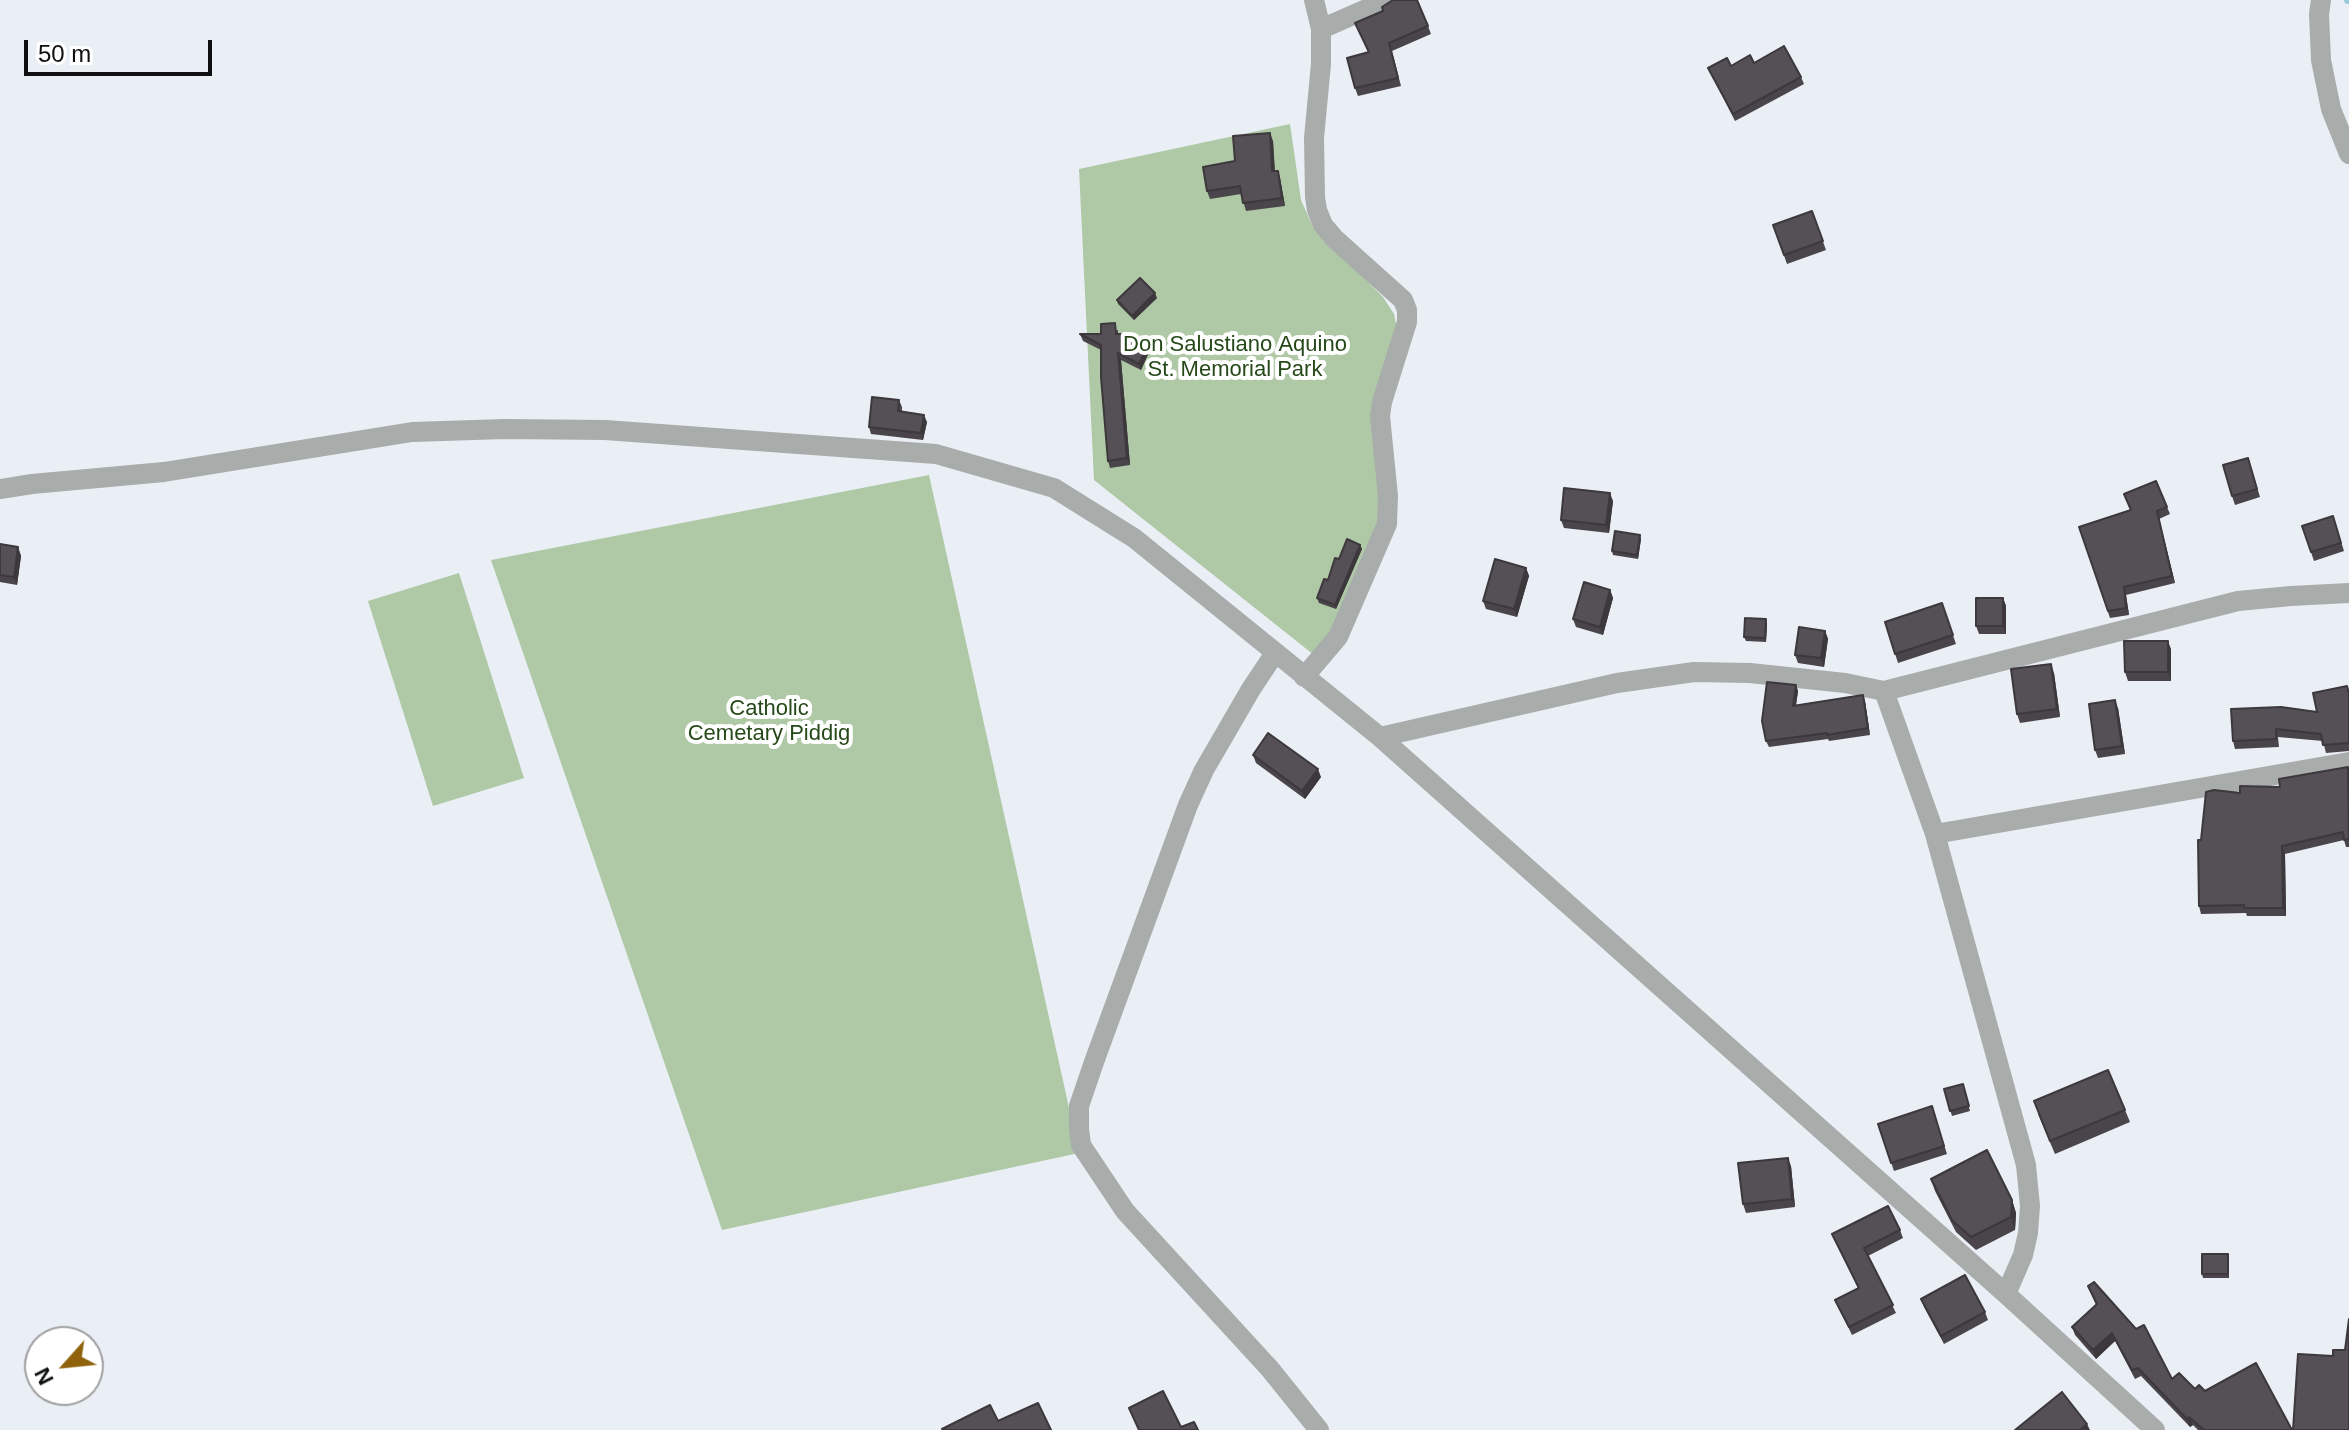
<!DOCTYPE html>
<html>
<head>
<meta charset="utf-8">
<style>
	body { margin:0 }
	#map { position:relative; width:2349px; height:1430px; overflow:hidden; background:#eaeff6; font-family:Arial,sans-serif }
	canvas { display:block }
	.north { position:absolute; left:24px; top:1326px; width:80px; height:80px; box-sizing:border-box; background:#fff; border:2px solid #9f9fa0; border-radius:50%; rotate:243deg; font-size:22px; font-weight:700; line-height:32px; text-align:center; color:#0e1012 }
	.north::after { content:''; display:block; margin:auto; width:28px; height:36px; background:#90620c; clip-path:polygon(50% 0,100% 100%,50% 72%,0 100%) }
	.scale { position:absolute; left:24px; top:40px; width:188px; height:36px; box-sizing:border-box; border:4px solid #0e1012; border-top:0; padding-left:10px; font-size:24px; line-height:28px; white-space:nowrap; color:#0e1012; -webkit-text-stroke:6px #fff; paint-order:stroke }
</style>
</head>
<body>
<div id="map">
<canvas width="2349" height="1430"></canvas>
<div class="north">N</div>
<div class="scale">50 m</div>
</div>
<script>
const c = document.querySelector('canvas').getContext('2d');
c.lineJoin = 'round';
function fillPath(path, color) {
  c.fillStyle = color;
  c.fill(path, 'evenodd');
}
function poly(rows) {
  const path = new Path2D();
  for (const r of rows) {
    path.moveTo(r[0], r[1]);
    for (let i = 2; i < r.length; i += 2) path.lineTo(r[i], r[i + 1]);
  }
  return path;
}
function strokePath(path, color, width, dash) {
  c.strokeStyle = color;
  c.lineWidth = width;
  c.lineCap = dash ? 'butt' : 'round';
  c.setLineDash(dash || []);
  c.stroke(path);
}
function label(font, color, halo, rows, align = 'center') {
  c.font = font + ' Arial,sans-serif';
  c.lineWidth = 8;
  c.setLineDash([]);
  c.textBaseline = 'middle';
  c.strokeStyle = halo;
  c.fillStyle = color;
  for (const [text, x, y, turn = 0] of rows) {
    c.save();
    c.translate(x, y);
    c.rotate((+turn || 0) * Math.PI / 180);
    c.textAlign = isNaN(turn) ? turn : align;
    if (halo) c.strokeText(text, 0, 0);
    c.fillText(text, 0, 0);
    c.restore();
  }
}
fillPath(poly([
	[1290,124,1301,200,1313,227,1383,297,1394,314,1397,329,1386,365,1383,518,1349,609,1314,655,1094,480,1079,169],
	[929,475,1079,1153,722,1230,491,560],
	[459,573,524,778,433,806,368,601]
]), '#afc8a6');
strokePath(poly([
	[2348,0,2349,0]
]), '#99cad9', 8);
strokePath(poly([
	[2321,0,2319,14,2321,60,2331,109,2349,154],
	[1321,29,1387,0],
	[0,489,32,484,164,472,412,432,505,429,605,430,936,454,1054,488,1134,538,1380,737,2006,1294,2155,1430],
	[1275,653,1251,689,1204,770,1188,805,1094,1062,1079,1106,1079,1129,1081,1145,1125,1211,1270,1369,1319,1430],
	[1304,677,1338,637,1387,524,1388,496,1380,416,1382,402,1407,322,1407,310,1403,300,1335,239,1323,225,1317,210,1315,197,1314,138,1321,64,1321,29,1314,0],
	[1884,691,1935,834,2026,1165,2030,1206,2028,1233,2023,1255,2006,1294],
	[1380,737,1617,683,1694,672,1750,673,1845,683,1884,691,2238,601,2291,596,2349,593],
	[1935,834,2349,762]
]), '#a8acaa', 20);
fillPath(poly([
	[1383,11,1428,26,1431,34,1392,51,1401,86,1358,96,1355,88,1368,52,1355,23],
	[1754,63,1801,77,1804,84,1735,121,1708,68],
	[1273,141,1275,171,1278,171,1280,178,1285,206,1246,211,1241,194,1210,199,1207,191,1235,161],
	[1812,211,1826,250,1787,264,1773,225],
	[1157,298,1134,320,1118,304,1117,300],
	[1118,330,1118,334,1150,350,1141,370,1121,360,1130,465,1110,468,1108,461,1101,350,1083,341,1080,334,1101,334],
	[899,400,902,407,902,411,927,422,923,440,871,434,869,427],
	[2251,467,2260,497,2235,505,2232,496],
	[2156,481,2170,514,2159,519,2175,583,2126,595,2129,615,2110,618,2079,527,2130,510],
	[1613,501,1609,533,1564,528,1561,520],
	[2333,516,2344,551,2314,561,2302,526],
	[1641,539,1638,559,1613,555,1612,551],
	[0,544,18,547,21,556,17,585,0,582],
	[1360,545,1362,549,1336,609,1319,603,1317,598,1339,559],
	[1526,568,1529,576,1517,617,1486,609,1483,601],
	[1610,590,1613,598,1603,635,1576,627,1573,619],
	[2003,598,2006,606,2006,634,1979,634,1976,626],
	[1942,603,1956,644,1898,663,1885,622],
	[1767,624,1766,642,1746,641,1744,637],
	[1825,631,1828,639,1824,667,1798,663,1795,655],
	[2171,649,2171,681,2128,681,2125,672],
	[2054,673,2060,717,2020,723,2017,714],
	[1796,685,1798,691,1796,705,1863,695,1865,701,1870,735,1829,741,1828,739,1769,747,1766,741],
	[2347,686,2349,691,2349,751,2326,753,2323,741,2278,737,2279,747,2235,749,2233,741,2317,712],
	[2118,708,2125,754,2098,758,2095,750],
	[1253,755,1321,777,1305,799,1256,763],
	[2349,767,2349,847,2346,847,2344,840,2285,854,2286,916,2247,916,2246,913,2201,914,2199,906,2201,840,2240,793,2280,787],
	[1963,1084,1970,1111,1952,1116,1944,1089],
	[1932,1106,1947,1154,1894,1171,1878,1124],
	[2125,1110,2130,1122,2055,1154,2038,1114],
	[1791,1166,1795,1207,1746,1213,1743,1204],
	[1931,1179,2012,1200,2016,1213,2015,1230,1976,1250,1956,1232,1935,1191],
	[1900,1230,1903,1238,1868,1256,1896,1313,1852,1335,1835,1300,1858,1288,1832,1234],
	[2228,1254,2229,1258,2229,1278,2203,1278,2202,1274],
	[2088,1286,2172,1379,2195,1389,2205,1391,2292,1430,2198,1430,2193,1425,2190,1427,2141,1376,2135,1379,2115,1341,2096,1359,2075,1335,2072,1327,2096,1305],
	[1921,1299,1985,1312,1988,1320,1944,1344,1924,1307]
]), '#49454a');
fillPath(poly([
	[1270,133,1273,141,1275,179,1272,171],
	[1278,171,1280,178,1285,206,1282,198],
	[1155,293,1157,298,1134,320,1132,316],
	[1148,344,1150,350,1141,370,1139,364],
	[1118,353,1121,360,1130,465,1127,458],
	[924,415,927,422,923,440,921,433],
	[1610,493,1613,501,1609,533,1606,525],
	[2157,511,2175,583,2172,576],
	[1640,535,1641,539,1638,559,1637,555],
	[1360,545,1362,549,1336,609,1335,605],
	[18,547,21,556,17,585,14,577],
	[1526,568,1529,576,1517,617,1514,609],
	[2124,587,2126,595,2129,615,2126,608],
	[1610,590,1613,598,1603,635,1600,627],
	[2003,598,2006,606,2006,634,2003,626],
	[1766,619,1767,624,1766,642,1765,638],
	[1825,631,1828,639,1824,667,1821,658],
	[2168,641,2171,649,2171,681,2168,672],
	[2051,664,2054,673,2060,717,2057,709],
	[1796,685,1798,691,1795,712,1793,706],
	[1863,695,1865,701,1870,735,1868,728],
	[2115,700,2118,708,2125,754,2122,746],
	[1318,769,1321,777,1305,799,1302,791],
	[2282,846,2285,854,2286,916,2283,908],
	[1788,1158,1791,1166,1795,1207,1792,1199],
	[2012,1200,2016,1213,2015,1230,2011,1217],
	[2112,1333,2115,1341,2096,1359,2093,1350],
	[2189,1417,2193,1425,2190,1427,2187,1419],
	[2087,1424,2090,1430,2080,1430]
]), '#3c383c');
const building = poly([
	[1393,0,1417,0,1428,26,1389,43,1398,78,1355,88,1347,58,1369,52,1355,23,1383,11,1382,7,1393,0],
	[1784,46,1801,77,1733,114,1708,68,1727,58,1731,66,1750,55,1754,63,1784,46],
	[1270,133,1272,171,1278,171,1282,198,1243,203,1240,186,1207,191,1203,167,1235,161,1233,136,1270,133],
	[1812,211,1823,241,1784,255,1773,225,1812,211],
	[1140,278,1155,293,1132,316,1117,300,1140,278],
	[1115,323,1116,334,1129,334,1148,344,1139,364,1118,353,1127,458,1108,461,1101,377,1101,345,1080,334,1101,334,1101,324,1115,323],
	[872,397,899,400,898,411,924,415,921,433,869,427,872,397],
	[2248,458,2257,489,2232,496,2223,465,2248,458],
	[2156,481,2167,507,2157,511,2172,576,2124,587,2126,608,2108,611,2079,527,2131,510,2124,494,2156,481],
	[1564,488,1610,493,1606,525,1561,520,1564,488],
	[2333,516,2341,543,2311,552,2302,526,2333,516],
	[1615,531,1640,535,1637,555,1612,551,1615,531],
	[1347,539,1360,545,1335,605,1317,598,1324,579,1328,580,1335,558,1339,559,1347,539],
	[0,544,18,547,14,577,0,575,0,544],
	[1495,559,1526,568,1514,609,1483,601,1495,559],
	[1584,582,1610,590,1600,627,1573,619,1584,582],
	[1976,598,2003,598,2003,626,1976,626,1976,598],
	[1942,603,1953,635,1895,654,1885,622,1942,603],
	[1745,618,1766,619,1765,638,1744,637,1745,618],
	[1799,627,1825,631,1821,658,1795,655,1799,627],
	[2124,641,2168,641,2168,672,2125,672,2124,641],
	[2051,664,2057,709,2017,714,2011,669,2051,664],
	[1767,682,1796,685,1793,706,1863,695,1868,728,1827,735,1827,733,1766,741,1762,721,1767,682],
	[2347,686,2349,694,2349,743,2323,745,2321,734,2276,729,2276,739,2233,741,2231,709,2281,707,2317,712,2313,693,2347,686],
	[2115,700,2122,746,2095,750,2089,704,2115,700],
	[1268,733,1318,769,1302,791,1253,755,1268,733],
	[2348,767,2349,839,2344,840,2343,832,2282,846,2283,908,2244,908,2244,905,2199,906,2198,840,2201,840,2206,792,2214,790,2240,793,2240,786,2280,787,2279,779,2348,767],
	[2108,1070,2125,1110,2050,1141,2034,1101,2108,1070],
	[1963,1084,1969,1106,1950,1111,1944,1089,1963,1084],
	[1932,1106,1944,1146,1891,1163,1878,1124,1932,1106],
	[1987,1150,2012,1200,2011,1217,1971,1237,1952,1220,1931,1179,1987,1150],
	[1788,1158,1792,1199,1743,1204,1738,1163,1788,1158],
	[1888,1206,1900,1230,1864,1248,1893,1305,1849,1327,1835,1300,1859,1288,1832,1234,1888,1206],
	[2202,1254,2228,1254,2228,1274,2202,1274,2202,1254],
	[1965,1275,1985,1312,1941,1336,1921,1299,1965,1275],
	[2094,1282,2136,1329,2144,1325,2172,1379,2179,1373,2195,1389,2199,1385,2205,1391,2256,1363,2292,1430,2204,1430,2189,1417,2187,1419,2138,1368,2132,1370,2112,1333,2093,1350,2072,1327,2097,1304,2088,1286,2094,1282],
	[2349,1319,2349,1430,2293,1430,2298,1354,2333,1356,2333,1350,2345,1350,2349,1319],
	[1163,1391,1181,1427,1194,1422,1198,1430,1139,1430,1129,1408,1163,1391],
	[2062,1392,2087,1424,2080,1430,2015,1430,2062,1392],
	[1038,1403,1051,1430,943,1430,942,1429,990,1405,998,1421,1038,1403]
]);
fillPath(building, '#555056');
strokePath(building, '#3c383c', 2);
label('22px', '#264919', '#fff', [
	["Don Salustiano Aquino",1235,345],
	["St. Memorial Park",1235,370],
	["Catholic",769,709],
	["Cemetary Piddig",769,734]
]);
</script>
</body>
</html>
